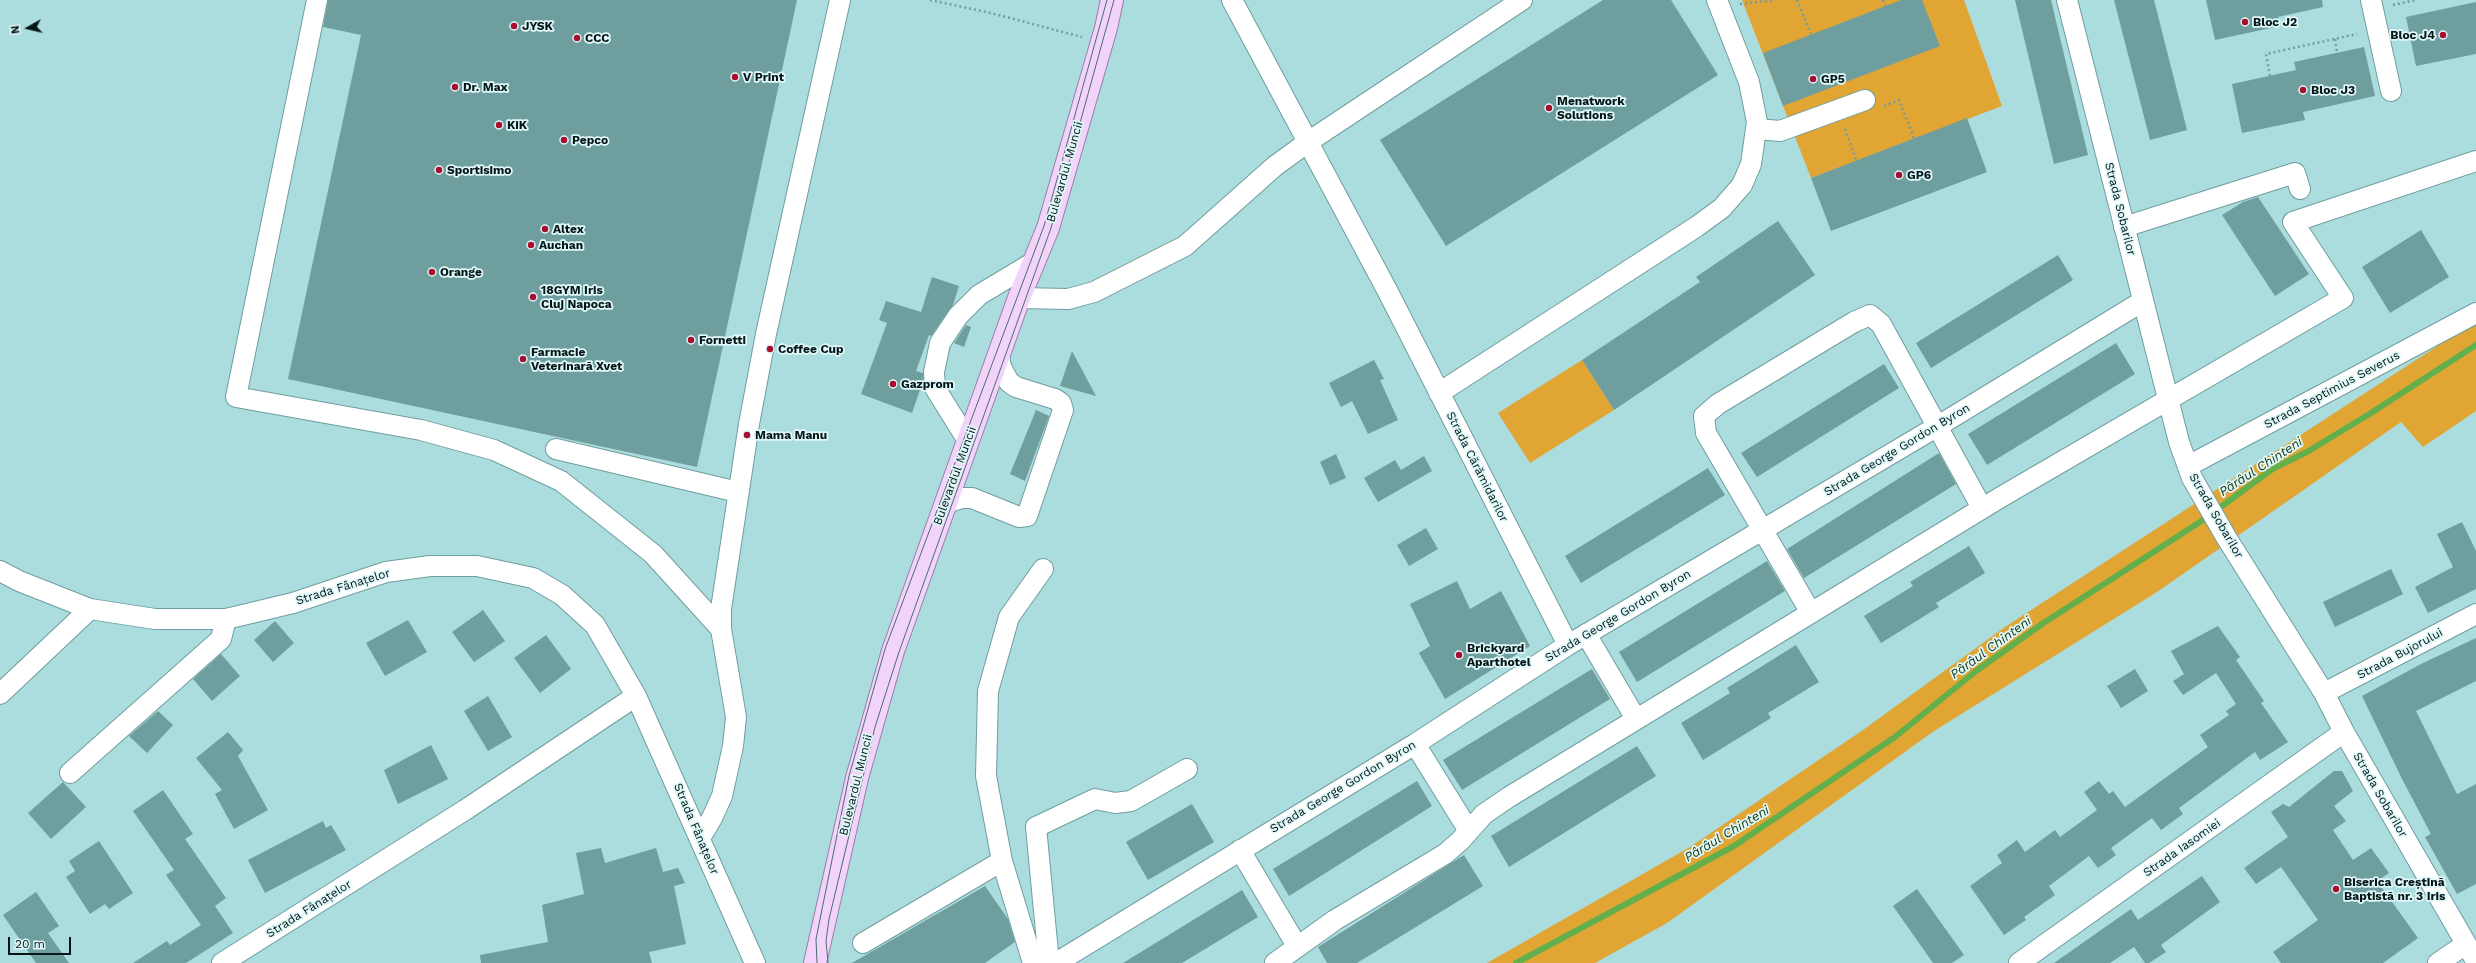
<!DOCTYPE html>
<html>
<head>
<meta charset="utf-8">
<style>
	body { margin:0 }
	#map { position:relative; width:2476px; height:963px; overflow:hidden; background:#abdcde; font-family:"Work Sans",sans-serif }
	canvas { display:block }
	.north { position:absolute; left:8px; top:8px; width:40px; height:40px; -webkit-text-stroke:3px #e0f8f9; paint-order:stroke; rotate:262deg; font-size:11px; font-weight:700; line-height:16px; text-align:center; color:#041617 }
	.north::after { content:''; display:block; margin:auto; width:14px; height:18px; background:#041617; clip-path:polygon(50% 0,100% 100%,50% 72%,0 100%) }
	.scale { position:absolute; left:8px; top:937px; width:63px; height:18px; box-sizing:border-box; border:2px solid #041617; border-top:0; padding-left:5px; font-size:12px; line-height:14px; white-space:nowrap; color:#041617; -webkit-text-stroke:3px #e0f8f9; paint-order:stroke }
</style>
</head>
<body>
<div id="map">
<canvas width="2476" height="963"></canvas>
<div class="north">N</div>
<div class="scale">20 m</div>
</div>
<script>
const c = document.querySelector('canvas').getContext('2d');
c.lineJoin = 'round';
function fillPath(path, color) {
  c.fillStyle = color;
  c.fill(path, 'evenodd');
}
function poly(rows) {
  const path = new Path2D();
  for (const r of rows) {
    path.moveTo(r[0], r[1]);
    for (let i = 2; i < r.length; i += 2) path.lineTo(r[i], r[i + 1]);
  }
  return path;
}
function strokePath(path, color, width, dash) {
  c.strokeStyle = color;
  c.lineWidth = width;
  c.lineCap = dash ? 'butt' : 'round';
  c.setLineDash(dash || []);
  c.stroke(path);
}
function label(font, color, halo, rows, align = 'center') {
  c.font = font + ' "Work Sans",sans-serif';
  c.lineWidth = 3.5;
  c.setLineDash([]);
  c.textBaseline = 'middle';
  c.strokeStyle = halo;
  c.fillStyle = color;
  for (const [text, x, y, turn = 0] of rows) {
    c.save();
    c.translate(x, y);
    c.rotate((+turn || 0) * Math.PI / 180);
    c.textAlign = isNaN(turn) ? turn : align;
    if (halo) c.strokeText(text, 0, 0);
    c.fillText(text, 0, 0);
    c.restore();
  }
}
fillPath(poly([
	[1742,0,1964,0,2002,106,1811,178],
	[2476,321,2476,411,2423,447,2401,422,2157,592,1934,731,1667,923,1595,963,1487,963,1690,847,1863,730,2005,627],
	[1582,360,1614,410,1530,463,1498,413]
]), '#e1a533');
strokePath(poly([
	[1516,963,1734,846,1895,737,1976,671,2042,624,2200,522,2274,468,2307,452,2371,413,2476,345]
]), '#62af4b', 6);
fillPath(poly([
	[328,0,797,0,697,467,288,379,361,35,323,27],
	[1603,0,1671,0,1718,75,1446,246,1380,140],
	[1901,0,1922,0,1940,46,1783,106,1763,53],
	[2015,0,2051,0,2088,155,2054,164],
	[2114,0,2154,0,2187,130,2150,140],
	[2206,0,2322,0,2323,7,2278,17,2280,26,2215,40],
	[2476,2,2476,54,2416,66,2406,17],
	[2364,47,2375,96,2303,112,2305,120,2242,133,2232,84,2296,70,2294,62],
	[1967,118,1987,172,1831,231,1811,178],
	[2258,197,2309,274,2275,296,2222,215,2243,202],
	[1778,221,1815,275,1614,410,1582,360,1700,282,1696,277],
	[2421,230,2449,277,2390,313,2362,267],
	[2058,255,2073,280,1931,368,1916,343],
	[932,277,959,286,953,305,931,336,929,335,916,371,923,373,923,381,912,413,861,394,887,323,879,320,886,301,921,312],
	[966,325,971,327,964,347,954,343],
	[2116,343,2135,374,1987,465,1968,434],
	[1072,351,1096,396,1060,386],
	[1374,360,1384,379,1380,380,1398,420,1368,434,1352,401,1341,407,1329,383],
	[1884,364,1899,388,1757,477,1741,453],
	[1036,410,1049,416,1025,481,1010,474],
	[1939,453,1956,484,1804,578,1787,549],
	[1336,454,1346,478,1330,485,1320,462],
	[1424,456,1432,471,1378,502,1364,478,1395,460,1401,470],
	[1708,468,1725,495,1581,583,1565,556],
	[2462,522,2476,551,2476,589,2428,613,2415,587,2453,567,2437,534],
	[1426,528,1438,549,1409,566,1397,545],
	[1969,546,1985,573,1936,603,1939,607,1881,643,1864,616,1913,586,1910,582],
	[1767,561,1785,591,1637,682,1619,652],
	[2391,569,2403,594,2335,627,2323,602],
	[1457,581,1470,609,1501,591,1530,646,1445,699,1419,653,1430,646,1410,604],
	[483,610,505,641,474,662,452,632],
	[408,620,427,652,385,676,366,643],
	[275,621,294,643,273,662,254,640],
	[2218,626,2240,657,2236,660,2264,701,2261,703,2288,742,2260,760,2255,752,2179,808,2183,814,2161,830,2152,818,2111,848,2116,855,2098,868,2089,856,2049,886,2055,895,2024,917,2026,920,2004,935,1970,886,2002,863,1997,855,2017,840,2025,852,2055,830,2060,837,2097,810,2084,792,2099,781,2109,794,2113,791,2125,807,2208,747,2200,735,2229,715,2226,711,2236,704,2216,673,2183,695,2173,681,2184,674,2171,651],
	[546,635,571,669,540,693,514,658],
	[2476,638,2476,681,2416,711,2457,794,2476,784,2476,884,2457,894,2425,837,2431,834,2402,779,2362,696,2421,664],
	[1796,645,1819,682,1768,713,1771,718,1703,760,1681,723,1730,693,1727,688],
	[221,654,240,676,212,701,193,679],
	[1592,669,1610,699,1462,790,1443,760],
	[2135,669,2148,691,2121,708,2107,686],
	[488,696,512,737,488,751,464,711],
	[158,711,173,725,147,753,129,736],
	[228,732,243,750,238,756,268,810,234,829,215,794,222,790,196,758],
	[431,745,448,779,398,804,384,770],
	[1637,746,1656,776,1509,867,1491,836],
	[2334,771,2342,771,2353,791,2334,806,2346,821,2333,830,2353,860,2371,848,2389,873,2377,881,2418,938,2383,963,2281,963,2273,952,2318,920,2281,867,2256,884,2244,868,2288,837,2271,812,2283,804,2289,807],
	[1417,781,1432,806,1289,896,1273,869],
	[63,782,86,807,51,839,28,813],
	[163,790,193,834,185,839,226,898,215,906,233,933,186,963,133,963,167,941,170,945,201,925,166,875,174,870,133,811],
	[1192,804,1214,842,1148,880,1126,842],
	[323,821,326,828,331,825,346,850,265,893,248,860],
	[99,841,133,893,109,909,105,904,90,914,66,877,75,871,69,861],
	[601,848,605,863,656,848,663,872,678,868,685,883,674,886,686,944,649,952,652,963,481,963,480,955,548,942,542,905,584,894,576,853],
	[1464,855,1483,886,1357,963,1327,963,1318,947],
	[2202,876,2220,902,2161,945,2166,952,2149,963,2145,963,2134,947,2110,963,2054,963,2131,909,2138,920],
	[985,886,1008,919,1015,942,985,963,852,963],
	[1917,889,1964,955,1952,963,1933,963,1893,906],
	[1242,890,1258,917,1182,963,1123,963],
	[36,892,59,926,48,933,69,963,36,963,3,915]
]), '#6f9e9f');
const minor = poly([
	[317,0,236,397,421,430,494,450,561,481,653,554,721,629],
	[1232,0,1387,290,1568,645],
	[2067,0,2179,442,2192,478,2226,537,2324,693,2344,732,2476,961],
	[2371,0,2391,91],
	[1757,129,1780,131,1865,100],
	[2124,227,2295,173,2300,189],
	[1019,298,1068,299,1094,292,1185,246,1275,166,1308,142,1522,0],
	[1439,393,1696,227,1722,208,1742,185,1751,164,1757,122,1749,82,1717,0],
	[968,441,935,388,934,372,940,343,958,316,979,295,1034,262],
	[556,449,738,492],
	[2188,466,2476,313],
	[946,503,962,498,972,498,1019,517,1027,516,1063,410,1061,403,1055,399,1016,387,1009,382,1001,367,999,356],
	[0,571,19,581,90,609,155,619,226,619,293,603,386,572,430,566,477,566,533,578,562,595,595,625,636,696,755,963],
	[1811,613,1706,433,1704,416,1718,404,1854,322,1870,315,1881,324,1982,508],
	[1586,634,1636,719],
	[2324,693,2476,614],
	[0,694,90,609],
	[1415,744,1469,831],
	[70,773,221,639,226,619],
	[700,838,712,818,722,796,733,746,736,717,721,629,721,609,749,424,766,334,840,0],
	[1240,850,1297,946],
	[863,943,1002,861],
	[222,963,465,810,636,696],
	[1033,963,1002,861,986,776,988,691,1009,617,1043,569],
	[1049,963,1036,827,1095,799,1115,803,1131,801,1187,769],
	[1056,963,1415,744,1568,645,1938,426,2143,301],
	[1275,963,1335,920,1445,854,1460,841,1484,814,1509,797,2001,497,2343,298,2293,222,2476,161],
	[2019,963,2344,732],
	[2438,963,2466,944]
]);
const major = poly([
	[815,963,857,778,893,651,1019,298,1048,228,1106,28,1112,0]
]);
strokePath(minor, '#6f9ea0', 22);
strokePath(major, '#9a7fa9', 24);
strokePath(poly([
	[930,0,991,13,1082,37],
	[1797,0,1811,34],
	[1883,0,1885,6],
	[1740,4,1775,0],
	[2393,5,2416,0],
	[2335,39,2337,52],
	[2270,76,2266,54,2357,34],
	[1884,106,1899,100,1914,138],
	[1845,129,1856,160]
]), '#759c9e', 2.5, [2, 3]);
strokePath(minor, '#fff', 20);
strokePath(major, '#f2d4fb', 22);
strokePath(poly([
	[817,963,816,939,849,776,885,649,1044,226,1107,0],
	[828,963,826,941,829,919,875,727,899,652,1051,228,1114,0]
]), '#4d6c6e', 1);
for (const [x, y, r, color] of [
	[2245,22,4,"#a70e2e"],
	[514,26,4,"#a70e2e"],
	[2443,35,4,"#a70e2e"],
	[577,38,4,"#a70e2e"],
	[735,77,4,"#a70e2e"],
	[1813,79,4,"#a70e2e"],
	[455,87,4,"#a70e2e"],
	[2303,90,4,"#a70e2e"],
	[1549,108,4,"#a70e2e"],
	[499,125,4,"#a70e2e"],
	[564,140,4,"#a70e2e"],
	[439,170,4,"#a70e2e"],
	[1899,175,4,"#a70e2e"],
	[545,229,4,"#a70e2e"],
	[531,245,4,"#a70e2e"],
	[432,272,4,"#a70e2e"],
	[533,297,4,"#a70e2e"],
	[691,340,4,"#a70e2e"],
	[770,349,4,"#a70e2e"],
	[523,359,4,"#a70e2e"],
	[893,384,4,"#a70e2e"],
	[747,435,4,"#a70e2e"],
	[1459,655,4,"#a70e2e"],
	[2336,889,4,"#a70e2e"]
]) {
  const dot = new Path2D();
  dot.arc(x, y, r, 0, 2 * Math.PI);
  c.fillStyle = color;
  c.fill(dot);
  strokePath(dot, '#e0f8f9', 1.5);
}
label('bold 12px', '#041617', '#e0f8f9', [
	["Bloc J2",2253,22],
	["JYSK",522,26],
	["Bloc J4",2435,35,"right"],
	["CCC",585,38],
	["V Print",743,77],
	["GP5",1821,79],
	["Dr. Max",463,87],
	["Bloc J3",2311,90],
	["Menatwork",1557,101],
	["Solutions",1557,115],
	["KiK",507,125],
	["Pepco",572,140],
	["Sportisimo",447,170],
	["GP6",1907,175],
	["Altex",553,229],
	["Auchan",539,245],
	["Orange",440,272],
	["18GYM Iris",541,290],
	["Cluj Napoca",541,304],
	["Fornetti",699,340],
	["Coffee Cup",778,349],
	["Farmacie",531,352],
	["Veterinară Xvet",531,366],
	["Gazprom",901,384],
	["Mama Manu",755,435],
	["Brickyard",1467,648],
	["Aparthotel",1467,662],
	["Biserica Creștină",2344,882],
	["Baptistă nr. 3 Iris",2344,896]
], 'left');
label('12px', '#041617', '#e0f8f9', [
	["Bulevardul Muncii",1065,172,-74],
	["Strada Sobarilor",2120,209,76],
	["Strada Septimius Severus",2332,390,-28],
	["Strada George Gordon Byron",1897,450,-31],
	["Strada Cărămidarilor",1477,467,63],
	["Bulevardul Muncii",955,476,-70],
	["Strada Sobarilor",2216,516,60],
	["Strada Fânațelor",343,587,-17],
	["Strada George Gordon Byron",1618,616,-31],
	["Strada Bujorului",2400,654,-28],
	["Bulevardul Muncii",856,785,-76],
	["Strada George Gordon Byron",1343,787,-31],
	["Strada Sobarilor",2380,795,60],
	["Strada Fânațelor",696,829,67],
	["Strada Iasomiei",2182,848,-35],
	["Strada Fânațelor",309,909,-32]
]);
label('italic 13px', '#15340c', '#e0f8f9', [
	["Pârâul Chinteni",2261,467,-33],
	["Pârâul Chinteni",1991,648,-36],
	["Pârâul Chinteni",1727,834,-31]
]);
</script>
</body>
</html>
